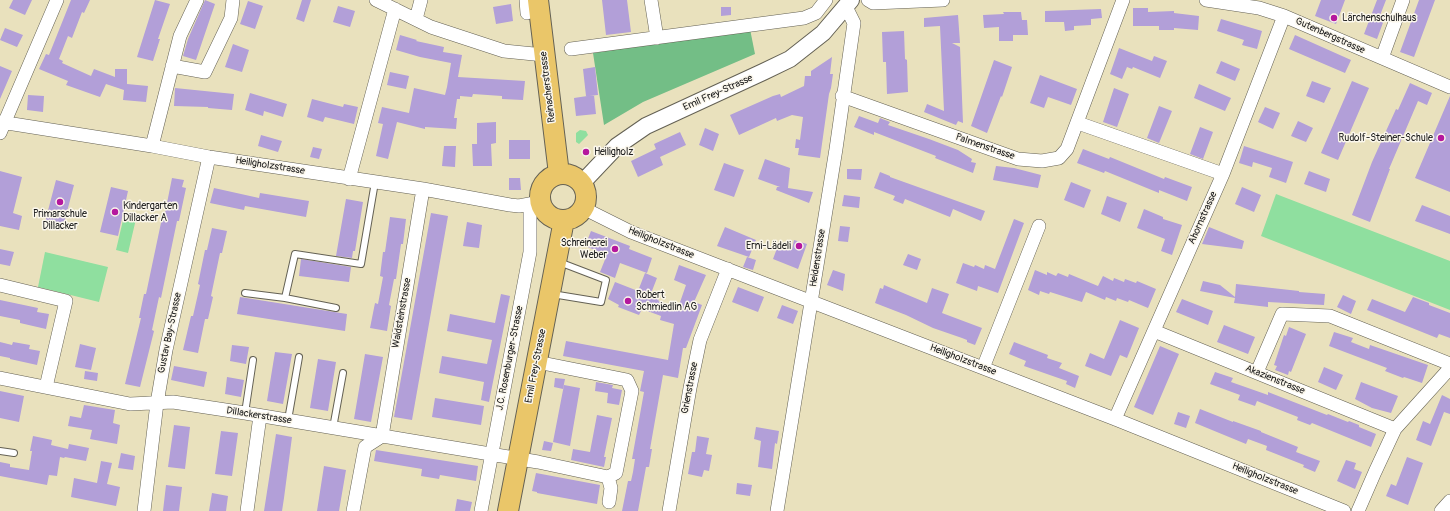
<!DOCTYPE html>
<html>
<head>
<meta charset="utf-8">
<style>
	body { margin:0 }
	canvas { display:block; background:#e9e1bd }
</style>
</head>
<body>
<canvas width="1450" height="511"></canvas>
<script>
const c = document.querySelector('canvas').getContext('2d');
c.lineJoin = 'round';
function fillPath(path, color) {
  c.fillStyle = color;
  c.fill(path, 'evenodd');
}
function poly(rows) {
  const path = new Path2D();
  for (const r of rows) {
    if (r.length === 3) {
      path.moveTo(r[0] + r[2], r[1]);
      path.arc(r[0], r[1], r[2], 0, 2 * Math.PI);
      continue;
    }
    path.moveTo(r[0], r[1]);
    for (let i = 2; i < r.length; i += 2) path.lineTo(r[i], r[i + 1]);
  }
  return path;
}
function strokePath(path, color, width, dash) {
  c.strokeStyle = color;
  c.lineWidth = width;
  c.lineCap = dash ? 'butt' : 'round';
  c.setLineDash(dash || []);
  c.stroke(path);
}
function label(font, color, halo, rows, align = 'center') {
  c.font = font + ' Pangolin,sans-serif';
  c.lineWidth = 3;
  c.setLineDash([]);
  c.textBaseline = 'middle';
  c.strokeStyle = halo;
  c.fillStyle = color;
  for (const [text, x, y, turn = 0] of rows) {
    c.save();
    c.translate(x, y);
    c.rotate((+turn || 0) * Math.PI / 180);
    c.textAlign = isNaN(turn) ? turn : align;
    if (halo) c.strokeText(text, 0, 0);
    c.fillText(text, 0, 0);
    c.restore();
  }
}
fillPath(poly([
	[580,130,586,131,588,135,579,144,576,142,576,133],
	[1276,194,1450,261,1450,310,1261,236],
	[124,216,136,219,128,253,116,250],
	[45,252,108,267,99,302,38,287]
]), '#8fdf9f');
fillPath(poly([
	[750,29,755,54,643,102,604,125,593,53]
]), '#73be86');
fillPath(poly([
	[13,0,32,0,25,15,9,8],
	[71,0,90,0,84,13,82,12,72,38,68,36,59,59,63,61,62,63,91,76,94,69,115,77,115,69,127,69,127,84,148,86,146,102,123,100,124,90,106,84,100,97,66,85,68,81,39,69,46,54,49,55],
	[155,0,170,4,158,39,160,39,153,61,137,57],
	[205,0,215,4,196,60,183,56,188,39],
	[302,0,311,0,304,22,296,19],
	[602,0,627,0,631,32,606,35],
	[1321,0,1345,0,1336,24,1315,16],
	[1377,0,1386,0,1379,18,1384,20,1377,39,1364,34],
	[1419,0,1435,0,1414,57,1400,52],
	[248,1,263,6,255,29,240,24],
	[511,4,513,21,496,24,493,7],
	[338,6,355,11,350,27,333,22],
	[721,7,731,7,731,15,721,16],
	[1133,8,1148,8,1148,12,1174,11,1174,13,1199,16,1198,30,1174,28,1174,30,1159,30,1159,26,1133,26],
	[1101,9,1102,18,1091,19,1091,25,1074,26,1074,30,1065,31,1064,22,1045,22,1045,11],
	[1003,12,1021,12,1022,20,1027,20,1028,35,1013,35,1013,41,999,41,999,27,984,28,983,15,1004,14],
	[958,15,960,43,952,43,960,47,963,123,958,121,956,125,924,112,927,104,944,111,940,26,924,27,924,18],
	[1221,19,1262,31,1257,49,1242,45,1244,40,1217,31],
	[5,28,23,35,17,47,0,40],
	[904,31,905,59,907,60,908,92,887,94,886,62,883,62,882,32],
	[400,35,417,40,416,41,444,47,443,52,462,55,458,77,525,81,523,100,502,99,502,96,473,94,472,97,460,96,460,99,457,99,454,118,457,118,456,129,425,127,425,129,397,122,388,159,376,156,383,124,378,123,382,107,409,113,414,88,445,95,447,87,451,63,420,57,396,50],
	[1295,35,1351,60,1345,73,1289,49],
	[233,44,249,50,242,72,225,67],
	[1119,48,1152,61,1154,56,1167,61,1160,78,1133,67,1132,69,1127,67,1122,79,1110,74],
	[832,57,830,74,833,74,831,88,829,94,820,158,798,155,799,148,795,148,796,139,800,140,803,117,792,115,777,121,776,118,739,135,730,115,773,96,780,94,781,97,804,86,805,76,811,76,811,71],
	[994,60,1012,67,1002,97,1001,96,987,133,971,126],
	[1221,61,1240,69,1235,81,1216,73],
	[0,66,12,71,0,99],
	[595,67,598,95,586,96,583,69],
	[390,72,409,76,406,89,387,85],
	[1040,75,1077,89,1071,105,1048,97,1044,108,1030,103],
	[1312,81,1331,88,1324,103,1306,96],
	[1352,81,1369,88,1338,160,1321,153],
	[1410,83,1432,93,1427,105,1418,101,1389,169,1390,169,1370,222,1352,215,1372,162,1396,109,1398,110],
	[1199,84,1231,98,1225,111,1194,98],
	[175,88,234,94,232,110,208,108,208,107,174,106],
	[1114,88,1129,94,1117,127,1103,122],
	[250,93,287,104,283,117,264,111,263,116,245,110],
	[28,95,44,96,43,112,27,110],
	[594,95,596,114,576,116,574,98],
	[1450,96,1450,192,1415,178],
	[312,99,343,107,344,104,358,107,354,124,325,117,323,122,307,117],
	[1159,106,1172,111,1159,143,1147,138],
	[1265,107,1280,113,1273,129,1258,122],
	[859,116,878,123,880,118,890,122,888,125,929,139,958,150,972,159,971,162,976,163,973,173,935,158,936,156,874,132,874,135,854,127],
	[1298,121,1313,128,1306,142,1291,136],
	[496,122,496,143,491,144,492,166,473,166,472,144,477,144,477,123],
	[1200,127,1213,132,1203,159,1190,154],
	[705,128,719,134,713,151,699,145],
	[680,132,686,145,660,157,663,165,638,177,631,161,656,149,654,144],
	[261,135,282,141,278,152,258,146],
	[509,140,530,140,530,159,509,159],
	[444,146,456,146,455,167,442,166],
	[1244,146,1293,162,1286,183,1269,177,1272,168,1253,162,1252,167,1239,163],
	[313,147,322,149,319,159,310,157],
	[1083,149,1109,159,1110,157,1164,179,1165,177,1192,187,1187,201,1159,190,1159,193,1105,171,1104,173,1077,163],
	[765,159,790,168,788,188,813,192,809,203,776,190,777,187,780,187,758,179],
	[724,163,744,170,734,197,714,190],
	[996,166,1014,168,1041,175,1038,188,993,180],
	[847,169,862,169,861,180,847,179],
	[0,171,22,177,13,213,22,216,19,230,0,226],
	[1309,171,1330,179,1326,192,1304,184],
	[880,172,890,176,890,177,985,211,981,221,953,209,950,217,905,199,903,204,893,200,895,196,874,188],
	[172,178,184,180,182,187,186,188,179,221,177,221,161,298,159,297,152,330,154,331,140,387,125,384,141,318,139,318,144,294,146,294,162,218,164,218],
	[509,178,520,178,521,190,509,190],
	[56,180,74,185,63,227,45,222],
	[1071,182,1091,190,1084,208,1064,200],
	[111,187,128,191,118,236,100,232],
	[1242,187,1261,195,1254,212,1235,204],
	[214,188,259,198,260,193,309,201,306,217,245,206,244,210,210,203],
	[844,195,860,197,859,208,842,206],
	[1107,196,1127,203,1120,222,1101,214],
	[346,199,363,202,355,251,353,251,352,258,336,256],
	[1422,205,1450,216,1450,234,1415,221],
	[1144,209,1163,217,1163,219,1182,225,1172,255,1161,251,1165,239,1137,228],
	[431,213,448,216,412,420,394,417],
	[390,217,406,219,403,244,401,244,396,279,394,279,389,305,391,306,387,331,370,328,375,303,378,304,383,277,380,276,383,252,385,252],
	[1014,219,1024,223,998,293,978,286,977,291,956,283,963,263,974,267,975,265,984,269,985,265,995,269],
	[467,222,482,225,479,248,463,246],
	[840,226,850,227,848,242,838,241],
	[725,227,756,240,749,257,717,246],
	[1209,227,1244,241,1242,249,1202,244],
	[212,228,227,231,222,253,220,253,211,296,213,297,208,319,205,319,198,353,183,350,191,316,193,316,200,285,198,284,205,250,207,250],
	[591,231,630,246,629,249,652,258,647,273,620,263,615,278,600,272,606,257,600,255,600,252,585,246],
	[794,240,807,244,798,269,773,259,779,243,792,249],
	[0,249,14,252,10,266,0,264],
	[908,254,921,259,917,270,903,265],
	[747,257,756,260,753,270,743,267],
	[301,259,351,267,349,282,299,276],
	[679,265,706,275,694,302,702,305,686,348,683,348,678,378,663,375,650,449,652,449,649,467,646,467,638,511,622,511,628,481,631,481,633,472,635,459,632,459,644,392,640,391,644,371,563,356,566,341,668,360,674,324,660,320,661,316,642,309,639,315,618,307,619,305,608,299,615,282,638,291,645,273,657,278,650,296,659,300,658,301,678,308,686,285,674,280],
	[833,270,845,274,843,291,827,285],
	[1035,270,1047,275,1047,272,1056,276,1058,273,1068,277,1069,274,1098,286,1103,276,1113,281,1114,278,1124,282,1125,279,1136,283,1137,281,1156,289,1148,308,1129,300,1128,302,1117,298,1116,301,1106,297,1105,300,1086,292,1082,302,1050,292,1049,294,1040,291,1039,295,1028,290],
	[1203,281,1220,285,1235,297,1236,284,1299,291,1299,292,1325,294,1324,305,1268,302,1268,307,1234,303,1235,298,1200,291],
	[884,285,927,303,932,288,949,294,942,313,982,328,975,345,967,342,967,340,962,338,933,328,906,315,875,303,880,288,883,289],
	[738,287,764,297,758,312,732,302],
	[501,294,510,296,489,402,481,400,484,382,439,373,442,356,487,364,492,340,447,331,450,314,495,323],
	[1343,295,1356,301,1351,314,1337,307],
	[240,297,347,314,345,331,237,314],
	[1413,297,1429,303,1429,305,1450,313,1450,338,1439,334,1437,338,1367,310,1372,299,1405,312],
	[1182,299,1213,311,1208,325,1176,312],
	[0,300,38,308,37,312,49,314,46,329,20,323,20,320,0,316],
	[782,305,798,311,793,324,777,318],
	[1120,320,1139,328,1127,358,1120,355,1111,376,1085,366,1090,353,1104,359],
	[1224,325,1255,337,1248,354,1217,342],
	[1289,327,1306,334,1291,372,1289,371,1288,375,1275,370,1277,366,1274,365,1284,335,1286,336],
	[1334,332,1353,338,1351,342,1369,349,1370,345,1428,365,1422,383,1404,377,1403,378,1385,371,1387,368,1329,346],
	[0,342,12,345,13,342,30,345,29,349,40,351,37,365,10,359,10,358,0,356],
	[1014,342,1048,355,1047,358,1062,363,1059,368,1079,376,1075,388,1066,384,1067,381,1024,366,1026,361,1009,354],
	[80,344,96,348,91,370,75,367],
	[232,345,249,347,246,364,230,361],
	[1160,346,1179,354,1153,415,1134,407],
	[275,352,292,354,283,404,267,401],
	[365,354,383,357,371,422,354,419],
	[318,359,336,362,328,411,310,408],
	[174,366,207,372,204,387,171,380],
	[1324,367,1343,375,1336,390,1318,382],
	[85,371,98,373,97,381,84,379],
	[1215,372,1233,378,1231,382,1268,395,1268,392,1327,415,1328,414,1348,422,1349,421,1359,425,1359,427,1376,434,1371,447,1312,423,1310,425,1297,420,1298,417,1257,401,1255,406,1238,400,1240,395,1210,384],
	[227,377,244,380,241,397,225,394],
	[555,378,565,379,563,389,554,387],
	[596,382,613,385,612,388,622,390,619,405,607,403,608,393,595,391],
	[1361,382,1398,396,1391,413,1372,408,1355,399],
	[564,385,580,388,570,446,553,442],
	[0,391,24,396,19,422,0,418],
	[1442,395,1450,399,1450,414,1444,412,1431,446,1416,440,1423,421,1430,424],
	[435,398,484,406,481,425,432,417],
	[84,405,115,410,113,423,120,425,117,444,90,439,92,430,68,426,70,416,81,418],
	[1200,409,1233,422,1233,421,1261,431,1261,432,1298,447,1296,452,1320,461,1315,472,1303,467,1304,465,1266,450,1267,446,1248,439,1246,444,1195,423],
	[1178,412,1190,416,1186,428,1174,424],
	[597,415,612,418,604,457,606,457,604,467,571,460,573,449,590,452],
	[174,425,190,427,185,469,168,467],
	[756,427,779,431,777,444,775,443,772,469,758,467,761,441,754,439],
	[221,431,238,433,232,476,215,474],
	[276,434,292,437,284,498,282,511,264,511],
	[33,436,52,440,51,445,68,449,69,444,89,448,86,461,65,457,64,458,60,457,57,476,49,475,47,485,0,476,0,462,10,464,10,467,29,470,32,451,30,451],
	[697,436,709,438,706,454,712,455,709,471,704,470,702,477,688,474,692,452,695,452],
	[544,441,553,443,551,451,542,450],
	[376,450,478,466,476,481,440,475,439,479,421,476,422,469,374,461],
	[121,453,135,456,133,470,118,468],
	[1407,457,1423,463,1408,505,1386,496,1391,484,1396,486],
	[1346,460,1356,463,1354,469,1362,472,1355,489,1337,481],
	[101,461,112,463,107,484,120,487,116,506,71,497,74,478,97,483],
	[324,466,346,470,339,511,317,511],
	[536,473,600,485,597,504,537,493,537,492,532,491],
	[737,483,752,485,750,496,736,494],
	[166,485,182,487,179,511,163,511],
	[212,493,228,496,226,511,209,511],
	[457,499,472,502,470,511,455,511]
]), '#b29fd8');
const service = poly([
	[245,293,285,298],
	[552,294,601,302,606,280,559,262],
	[336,308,285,298,295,254,361,264,375,182],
	[245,413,253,360],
	[288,420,299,357],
	[333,428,343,373],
	[0,451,14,453]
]);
const minor = poly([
	[376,0,431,27,504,51,544,55],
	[526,0,527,13],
	[651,0,657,38],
	[868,0,873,3,943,0],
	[1206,0,1259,8,1284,16,1450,87],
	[416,19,421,0],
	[571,49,804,18,816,13,826,0],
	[1382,58,1403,0],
	[172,66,205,72,231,18,233,0],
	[842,96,1018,159,1042,161,1059,158,1067,149,1123,0],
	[0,122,152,146,209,157,423,189,510,205,519,206,540,202],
	[1078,123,1223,174],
	[0,133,57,0],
	[152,146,180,36,197,0],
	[349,179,395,9],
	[583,208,631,232,1115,419,1344,511],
	[0,285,66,301,46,387],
	[1154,331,1395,429],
	[983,368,1039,226],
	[1257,372,1282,314,1330,316,1450,364],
	[0,378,130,404,173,402,245,413,538,462,608,477,616,473,632,391,627,380,537,362],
	[1115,419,1223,174,1284,16],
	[608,477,611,488,609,502],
	[144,511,157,403,166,350,209,157],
	[247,511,260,416],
	[353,511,365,447,382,436,423,189],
	[481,511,530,252,530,205],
	[669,511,690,388,700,340,728,269],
	[777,511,836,149,854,23,846,7],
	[1358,511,1375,472,1395,429,1450,368],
	[1441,511,1450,501]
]);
const tertiary = poly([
	[582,183,617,146,646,126,763,72,790,59,823,33,851,0]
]);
const primary = poly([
	[538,0,559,174],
	[563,197,23],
	[508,511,564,220]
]);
strokePath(service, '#646154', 8);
strokePath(minor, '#646154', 14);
strokePath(tertiary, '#646154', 18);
strokePath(primary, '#646154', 22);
strokePath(service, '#fff', 6);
strokePath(minor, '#fff', 13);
strokePath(tertiary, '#fff', 16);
strokePath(primary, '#eac669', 20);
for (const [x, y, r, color] of [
	[1334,18,4,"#b5179e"],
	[1441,138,4,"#b5179e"],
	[586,152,4,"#b5179e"],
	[60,202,4,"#b5179e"],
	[115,212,4,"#b5179e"],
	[799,246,4,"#b5179e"],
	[615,249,4,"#b5179e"],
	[628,301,4,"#b5179e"]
]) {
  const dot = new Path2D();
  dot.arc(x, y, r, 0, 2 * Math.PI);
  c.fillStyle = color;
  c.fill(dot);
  strokePath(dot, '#fbf7ec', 1.5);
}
label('10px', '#1c1c1c', '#fbf7ec', [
	["Lärchenschulhaus",1342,18],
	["Rudolf-Steiner-Schule",1433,138,"right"],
	["Heiligholz",594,152],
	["Kindergarten",123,206],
	["Dillacker A",123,218],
	["Primarschule",60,214,"center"],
	["Dillacker",60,226,"center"],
	["Schreinerei",607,243,"right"],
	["Weber",607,255,"right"],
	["Erni-Lädeli",791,246,"right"],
	["Robert",636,295],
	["Schmiedlin AG",636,307]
], 'left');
label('10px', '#1c1c1c', '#fbf7ec', [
	["Gutenbergstrasse",1330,36,24],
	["Reinacherstrasse",548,87,-97],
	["Emil Frey-Strasse",718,93,-24],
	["Palmenstrasse",985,147,19],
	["Heiligholzstrasse",270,166,9],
	["Ahornstrasse",1203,218,-66],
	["Heiligholzstrasse",661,243,22],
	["Heidenstrasse",818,258,-81],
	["Waidsteinstrasse",402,313,-80],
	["Gustav Bay-Strasse",170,333,-78],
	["J.C. Rosenburger-Strasse",510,358,-79],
	["Heiligholzstrasse",963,360,21],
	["Emil Frey-Strasse",536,366,-79],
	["Akazienstrasse",1275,380,22],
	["Grienstrasse",690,388,-79],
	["Dillackerstrasse",259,416,9],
	["Heiligholzstrasse",1265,479,22]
]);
</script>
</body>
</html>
